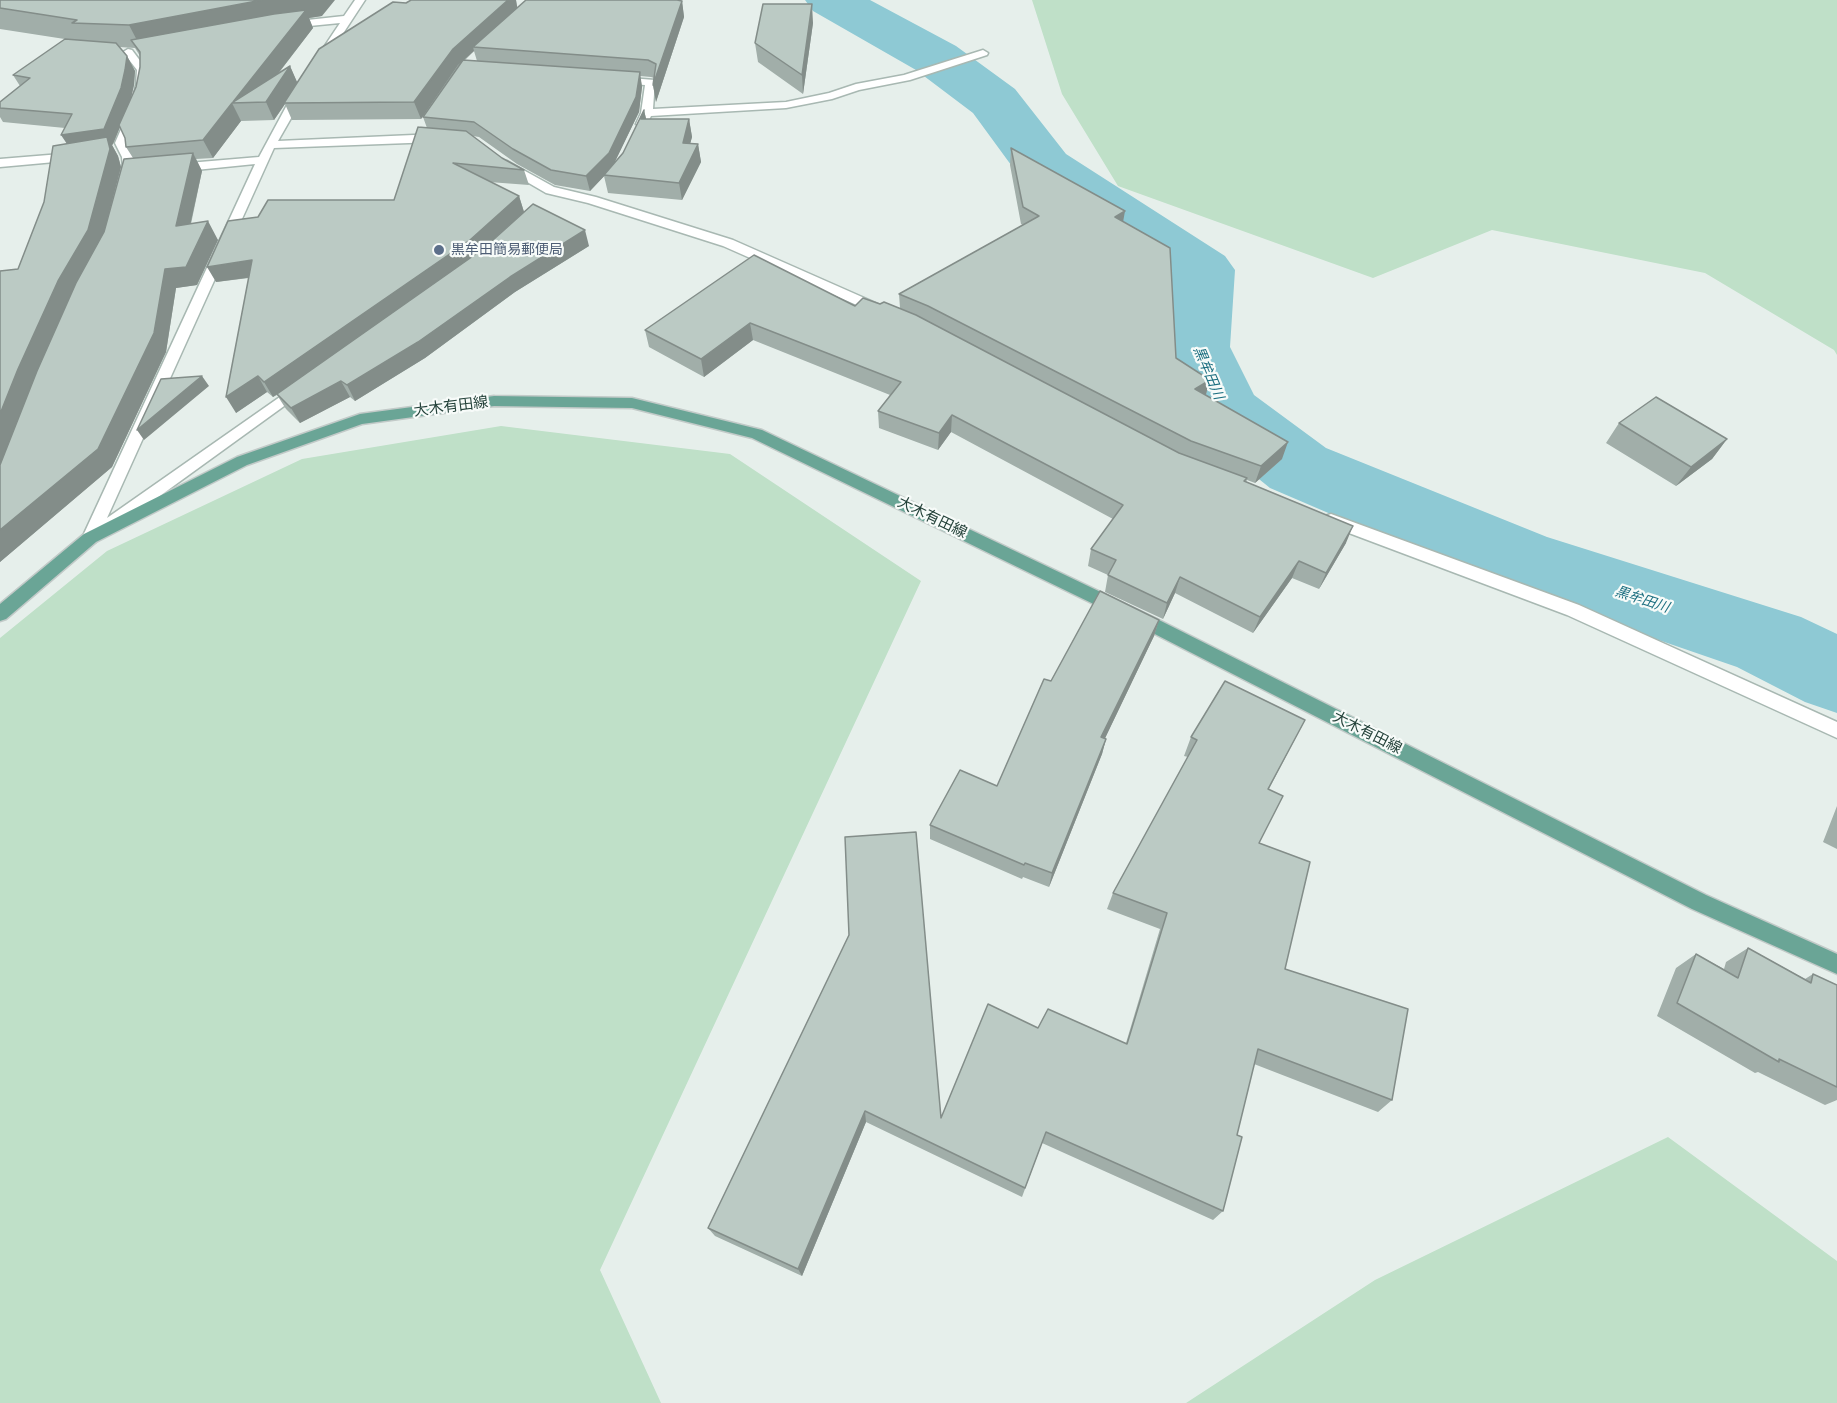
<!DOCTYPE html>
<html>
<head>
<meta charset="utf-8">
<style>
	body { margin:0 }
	canvas { display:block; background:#e6efeb }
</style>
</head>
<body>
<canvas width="1837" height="1403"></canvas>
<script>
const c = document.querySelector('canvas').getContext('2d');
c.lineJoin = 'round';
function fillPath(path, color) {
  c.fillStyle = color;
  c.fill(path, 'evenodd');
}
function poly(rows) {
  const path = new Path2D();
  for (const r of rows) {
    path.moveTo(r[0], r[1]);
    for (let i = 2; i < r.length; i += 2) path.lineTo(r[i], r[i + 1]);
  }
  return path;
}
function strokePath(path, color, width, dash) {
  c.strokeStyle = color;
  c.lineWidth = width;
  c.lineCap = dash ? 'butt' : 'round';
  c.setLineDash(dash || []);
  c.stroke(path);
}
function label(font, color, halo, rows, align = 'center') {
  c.font = font + ' Helvetica,"Noto Sans JP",sans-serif';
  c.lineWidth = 4.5;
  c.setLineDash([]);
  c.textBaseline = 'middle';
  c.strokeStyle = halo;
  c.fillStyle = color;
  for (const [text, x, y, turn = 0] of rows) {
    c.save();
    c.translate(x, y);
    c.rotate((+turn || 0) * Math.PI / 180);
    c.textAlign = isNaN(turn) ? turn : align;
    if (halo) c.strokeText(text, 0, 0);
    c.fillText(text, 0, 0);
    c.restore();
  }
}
fillPath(poly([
	[1032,0,1837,0,1837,355,1834,350,1705,273,1492,230,1373,278,1118,186,1062,94],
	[501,426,730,454,921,581,600,1270,661,1403,0,1403,0,638,107,551,302,459],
	[1668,1137,1837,1261,1837,1403,1186,1403,1375,1280]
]), '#bfe0c8');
fillPath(poly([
	[805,0,870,0,956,46,1015,89,1066,154,1225,256,1235,270,1230,347,1254,395,1326,448,1547,537,1801,617,1837,634,1837,713,1805,702,1737,667,1487,581,1270,488,1197,429,1186,411,1158,347,1166,277,1022,180,973,113,916,70,813,11,805,0]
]), '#8ec9d4');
const minor = poly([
	[355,0,365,0,325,61,321,62,316,59,340,23,289,28,284,25,289,22,344,16,355,0],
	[128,49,132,50,147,70,148,85,144,104,127,143,134,157,135,167,132,181,126,185,120,181,123,167,122,157,115,143,132,104,136,85,137,70,123,52,128,49],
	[983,50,988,53,987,55,910,80,859,90,832,99,786,108,651,116,646,126,642,127,636,124,641,113,645,85,617,83,611,80,617,77,655,80,653,109,786,102,829,93,856,84,904,75,983,50],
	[300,89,306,92,278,141,436,134,442,138,436,142,274,148,107,518,297,385,302,383,309,388,110,532,100,533,96,542,84,542,82,538,255,164,176,172,170,168,176,164,259,157,294,92,300,89],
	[73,153,79,157,77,160,0,167,0,159,73,153],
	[507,161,554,187,596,197,733,240,887,308,889,311,882,315,877,314,723,246,588,203,546,193,503,168,503,162,507,161],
	[1331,514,1579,605,1837,722,1837,738,1567,615,1325,524,1323,520,1325,516,1331,514]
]);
const major = poly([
	[494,396,632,398,762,430,1157,619,1706,895,1837,954,1837,974,1692,909,1145,629,752,438,632,408,494,406,362,424,247,465,96,542,6,619,0,621,0,604,84,534,237,457,360,414,494,396]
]);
strokePath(minor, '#a8b8b2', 3);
strokePath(major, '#c2cac8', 3);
fillPath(minor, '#fff');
fillPath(major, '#6aa596');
fillPath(poly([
	[0,0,322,16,309,18,313,28,278,74,290,66,297,83,411,0,516,0,517,8,682,1,684,17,656,102,653,85,654,78,651,77,640,76,642,87,639,112,614,163,623,153,644,110,646,119,689,119,692,137,690,143,698,144,701,162,682,200,608,193,604,176,590,191,555,185,517,164,479,137,473,136,502,158,524,170,529,185,489,182,519,196,524,212,589,246,515,292,425,358,355,401,350,397,300,423,286,409,277,395,273,397,267,392,236,413,249,278,216,282,394,200,427,128,423,117,461,63,421,119,292,120,285,104,274,120,241,121,213,158,196,159,202,171,191,224,218,240,197,285,176,288,166,352,112,467,0,562,0,271,18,269,67,144,65,128,3,122,0,117,0,102,20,86,13,75,71,40,0,29],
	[119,47,135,48,140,56,140,67,136,87,131,98,134,85,135,71,127,56],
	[474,51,477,61,465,60],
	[120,127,125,138,126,147,133,158,104,231,121,167,118,156,112,145,113,144],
	[813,23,803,94,758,62,755,43],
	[1011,148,1123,221,1176,358,1210,380,1206,395,1282,459,1255,483,1247,480,1246,482,1346,543,1319,589,1292,578,1253,633,1175,593,1163,619,1105,592,1108,575,1088,566,1091,549,1113,519,951,432,938,450,879,428,878,411,890,395,753,340,704,377,649,347,645,330,880,304,900,308,899,294,1023,225,1021,224,1010,165],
	[1619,423,1727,439,1712,459,1676,486,1606,443],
	[1159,620,1154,636,1105,738,1106,739,1102,754,1049,887,1023,877,1022,879,930,839,930,825,997,786,1051,681],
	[1305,720,1269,789,1259,843,1285,969,1392,1100,1378,1112,1254,1064,1237,1135,1223,1211,1213,1220,1042,1143,1022,1197,866,1122,802,1276,715,1236,708,1228,849,935,941,1118,1038,1028,1126,1043,1160,929,1107,909,1113,893,1188,757,1184,756,1191,737],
	[1837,806,1837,849,1823,842],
	[1748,948,1805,979,1813,974,1837,985,1837,1100,1825,1105,1758,1072,1755,1073,1657,1016,1676,968,1696,954,1724,969,1726,962]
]), '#a1aea9');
fillPath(poly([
	[262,0,335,0,322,16,309,18,313,28,256,102,233,103,141,48,129,25],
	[508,0,516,0,518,12,473,47,474,51,458,65,421,119,414,102,453,49],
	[682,1,684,17,656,102,653,85],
	[812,4,813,23,803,94,802,75],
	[127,56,135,71,134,85,130,103,113,144,112,145,118,156,121,167,100,248,0,473,0,414,71,150,61,135],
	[290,66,298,84,284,103,285,104,274,120,266,102],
	[640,72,642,87,639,112,612,168,590,191,586,176],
	[232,103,241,121,213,158,203,140],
	[644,110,648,127,641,119],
	[689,119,692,137,686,160,683,143],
	[698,144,701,162,682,200,679,183],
	[193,153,202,171,186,244,176,226],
	[519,196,524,212,476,255,273,397,264,382],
	[1125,211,1122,228,1115,217],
	[208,221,218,240,197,285,176,288,166,352,112,467,0,562,0,530,165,269],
	[585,230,589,246,515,292,425,358,355,401,347,385,510,277],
	[252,260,261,276,216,282,207,267],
	[750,323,753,340,704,377,701,359],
	[202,376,209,386,144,440,137,430],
	[258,376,267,392,236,413,226,397],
	[1210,380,1205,397,1195,389],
	[341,381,350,397,300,423,291,408],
	[952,415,951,432,938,450,939,433],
	[1727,439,1712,459,1676,486,1691,467],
	[1288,442,1282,459,1255,483,1261,466],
	[1353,526,1346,543,1319,589,1326,573],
	[1299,561,1292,578,1253,633,1260,617],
	[1180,577,1175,593,1163,619,1167,603],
	[1159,620,1154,636,1098,753,1101,737],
	[1106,739,1102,754,1049,887,1052,873],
	[865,1111,866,1122,802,1276,798,1269]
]), '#838d89');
const building = poly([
	[0,0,262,0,129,25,72,23,77,20,0,8,0,0],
	[411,0,508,0,453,49,414,102,284,103,319,49,393,2,406,3,411,0],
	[526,0,677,0,682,1,653,85,656,64,648,60,473,47,526,0],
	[763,4,812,4,802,75,755,43,763,4],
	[306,10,233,102,290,66,266,102,232,103,203,140,126,147,125,138,119,125,136,87,140,67,140,52,131,40,274,14,306,10],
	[65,39,116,43,127,56,125,70,121,88,104,129,61,135,72,114,0,108,0,102,30,78,13,75,65,39],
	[463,60,640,72,636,97,609,153,586,176,551,170,513,149,474,122,423,117,463,60],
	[644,110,641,119,689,119,683,143,698,144,679,183,604,175,623,153,644,110],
	[418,127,466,131,502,158,524,170,453,163,519,196,470,240,264,382,258,376,226,397,252,260,207,267,228,221,258,217,268,200,394,200,418,127],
	[107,137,110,149,88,230,58,281,18,369,0,414,0,271,18,269,44,202,53,146,107,137],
	[1011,148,1125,211,1115,217,1170,248,1176,358,1210,380,1195,389,1288,442,1261,466,1191,441,928,306,899,294,1039,216,1023,207,1011,148],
	[193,153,176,226,208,221,186,267,165,269,154,333,98,449,0,530,0,465,37,371,76,283,104,232,124,159,193,153],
	[533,204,585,230,510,277,418,342,347,385,341,381,291,408,277,394,483,249,533,204],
	[754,255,855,306,863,298,880,304,884,302,916,315,1179,453,1247,478,1244,481,1353,526,1326,573,1299,561,1260,617,1180,577,1167,603,1108,575,1116,560,1091,549,1123,505,952,415,939,433,878,411,901,382,750,323,701,359,645,330,754,255],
	[202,376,137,430,161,379,202,376],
	[1656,397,1727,439,1691,467,1619,423,1656,397],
	[1100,591,1159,620,1101,737,1106,739,1052,873,1025,863,1024,865,930,825,960,770,997,786,1044,679,1051,681,1100,591],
	[1225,681,1305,720,1268,789,1283,796,1259,843,1310,862,1285,969,1408,1009,1392,1100,1258,1049,1237,1135,1242,1137,1223,1211,1046,1132,1025,1188,865,1111,798,1269,708,1228,849,935,845,837,916,832,941,1118,988,1004,1038,1028,1048,1009,1127,1044,1167,913,1113,893,1197,740,1191,737,1225,681],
	[1748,948,1811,983,1813,974,1837,985,1837,1087,1779,1059,1779,1062,1677,1003,1696,954,1738,978,1748,948]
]);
fillPath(building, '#bbcac4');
strokePath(building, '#838d89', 1.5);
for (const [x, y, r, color] of [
	[439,250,6,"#5c6f8a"]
]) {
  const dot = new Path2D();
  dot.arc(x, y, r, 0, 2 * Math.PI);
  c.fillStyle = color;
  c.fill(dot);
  strokePath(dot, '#f7fbf9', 2);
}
label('14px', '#4e5e75', '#f7fbf9', [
	["黒牟田簡易郵便局",451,250]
], 'left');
label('italic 14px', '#1c6f80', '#f7fbf9', [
	["黒牟田川",1208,373,67],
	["黒牟田川",1642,600,18]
]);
label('15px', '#24423a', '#f7fbf9', [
	["大木有田線",451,407,-7],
	["大木有田線",932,518,26],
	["大木有田線",1367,733,27]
]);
</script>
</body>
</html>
